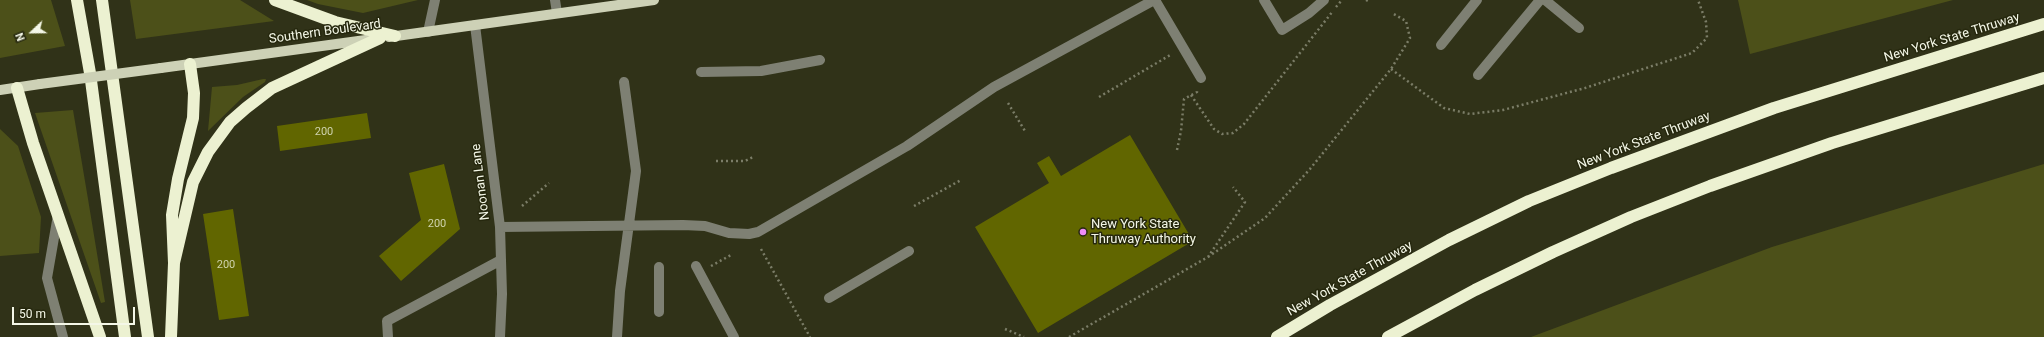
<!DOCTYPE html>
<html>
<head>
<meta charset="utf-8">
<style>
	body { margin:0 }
	#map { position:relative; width:2044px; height:337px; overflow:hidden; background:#303218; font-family:Roboto,sans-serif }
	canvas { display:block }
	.north { position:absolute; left:12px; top:12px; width:40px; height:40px; -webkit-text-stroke:3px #26280e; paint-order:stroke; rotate:248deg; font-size:11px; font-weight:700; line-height:16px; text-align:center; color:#f4f7e7 }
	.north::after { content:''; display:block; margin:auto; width:14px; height:18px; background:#f4f7e7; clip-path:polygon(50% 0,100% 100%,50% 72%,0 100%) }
	.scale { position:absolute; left:12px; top:307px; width:123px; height:18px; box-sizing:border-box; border:2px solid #f4f7e7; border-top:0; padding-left:5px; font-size:12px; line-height:14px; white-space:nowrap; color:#f4f7e7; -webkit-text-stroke:3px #26280e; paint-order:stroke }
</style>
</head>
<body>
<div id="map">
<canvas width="2044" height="337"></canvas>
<div class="north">N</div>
<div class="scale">50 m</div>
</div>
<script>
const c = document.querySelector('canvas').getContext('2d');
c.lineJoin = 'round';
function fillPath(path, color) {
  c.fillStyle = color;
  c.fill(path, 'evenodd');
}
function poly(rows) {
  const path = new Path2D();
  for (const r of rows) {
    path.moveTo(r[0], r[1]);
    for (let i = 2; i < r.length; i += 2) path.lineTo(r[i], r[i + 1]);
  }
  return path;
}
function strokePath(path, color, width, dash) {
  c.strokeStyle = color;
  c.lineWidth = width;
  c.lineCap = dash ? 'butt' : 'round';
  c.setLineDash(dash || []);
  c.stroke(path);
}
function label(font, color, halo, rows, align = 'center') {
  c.font = font + ' Roboto,sans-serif';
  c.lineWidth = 3;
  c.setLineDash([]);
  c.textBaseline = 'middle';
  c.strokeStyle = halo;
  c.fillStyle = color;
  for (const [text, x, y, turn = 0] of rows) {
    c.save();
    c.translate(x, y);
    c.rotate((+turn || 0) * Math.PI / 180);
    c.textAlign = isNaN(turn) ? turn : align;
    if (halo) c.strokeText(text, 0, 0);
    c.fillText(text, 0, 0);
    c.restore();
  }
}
fillPath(poly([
	[0,0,51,0,65,46,0,58],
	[130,0,240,0,274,21,136,39],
	[307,0,418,0,363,13,318,4],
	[1738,0,1953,0,1750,54],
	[263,79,266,79,265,82,243,97,208,131,212,87,237,85],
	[73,110,88,199,105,302,101,303,35,113],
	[0,129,18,146,41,217,39,253,0,256],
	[2044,164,2044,337,1531,337,1772,247]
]), '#4c5019');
fillPath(poly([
	[367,113,371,138,280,151,277,126],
	[1130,135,1193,241,1038,333,975,227,1049,183,1037,163,1049,156,1061,176],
	[444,164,460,229,401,281,379,256,421,220,409,173],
	[233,209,249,316,219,320,203,214]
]), '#616600');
strokePath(poly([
	[1366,0,1368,1],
	[1336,7,1342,0],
	[1391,69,1444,108,1470,114,1503,110,1585,88,1692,53,1707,38,1706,22,1698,0],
	[1191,95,1214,129,1222,134,1233,133,1244,124,1333,11],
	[1099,97,1172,54],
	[1008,103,1025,131],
	[1177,150,1181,131,1184,99,1197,92,1197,89],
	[716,161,745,161,753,157],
	[522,206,549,183],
	[914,206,961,180],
	[761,249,810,337],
	[1208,257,1265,218,1310,169,1391,69,1410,38,1406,21,1392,13],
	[711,266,731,255],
	[1005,329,1024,337],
	[1069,337,1208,257,1245,202,1233,187]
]), '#7b7d67', 2.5, [2, 3]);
strokePath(poly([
	[555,0,557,13],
	[1155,0,1201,78],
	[1264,0,1282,30,1309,13,1324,0],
	[1545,0,1579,28],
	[475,25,500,227,502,294,500,337],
	[428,32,435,0],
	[1441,45,1477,0],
	[701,72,761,71,820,60],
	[1478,75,1540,0],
	[58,215,47,278,63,337],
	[500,227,683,225,705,226,729,233,749,234,758,232,907,146,994,87,1154,0],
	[696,266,734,337],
	[659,267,659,312],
	[829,298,909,251],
	[388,337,387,321,501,260],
	[617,337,620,291,636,171,624,82]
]), '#7e8073', 10);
strokePath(poly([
	[389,37,654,0],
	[161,68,373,39],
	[0,90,40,84]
]), '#cdd1b6', 10);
strokePath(poly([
	[77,0,90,73,125,337],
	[102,0,148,337],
	[275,0,335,22,395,36],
	[17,88,33,143,100,337],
	[174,263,193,182,208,152,230,122,246,108,272,88,380,38],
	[171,337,174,263,172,215,178,179,193,118,194,93,190,64],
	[1277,337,1330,305,1449,240,1529,201,1611,168,1774,108,2044,24],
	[1388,337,1475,290,1553,252,1631,217,1710,186,1832,143,2044,78]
]), '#ecf1d1', 12);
strokePath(poly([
	[40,84,161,68]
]), '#cdd1b6', 10);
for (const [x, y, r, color] of [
	[1083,232,4,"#ee8cf8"]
]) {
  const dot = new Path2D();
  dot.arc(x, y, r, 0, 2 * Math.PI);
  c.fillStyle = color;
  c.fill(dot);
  strokePath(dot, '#26280e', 1.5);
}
label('11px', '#cfd3ad', null, [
	["200",324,132],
	["200",437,224],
	["200",226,265]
]);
label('13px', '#f4f7e7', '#26280e', [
	["Southern Boulevard",325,32,-8],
	["New York State Thruway",1952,38,-17],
	["New York State Thruway",1644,141,-21],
	["Noonan Lane",481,182,-97],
	["New York State Thruway",1350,279,-29]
]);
label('13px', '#f4f7e7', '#26280e', [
	["New York State",1091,225],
	["Thruway Authority",1091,240]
], 'left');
</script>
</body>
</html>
